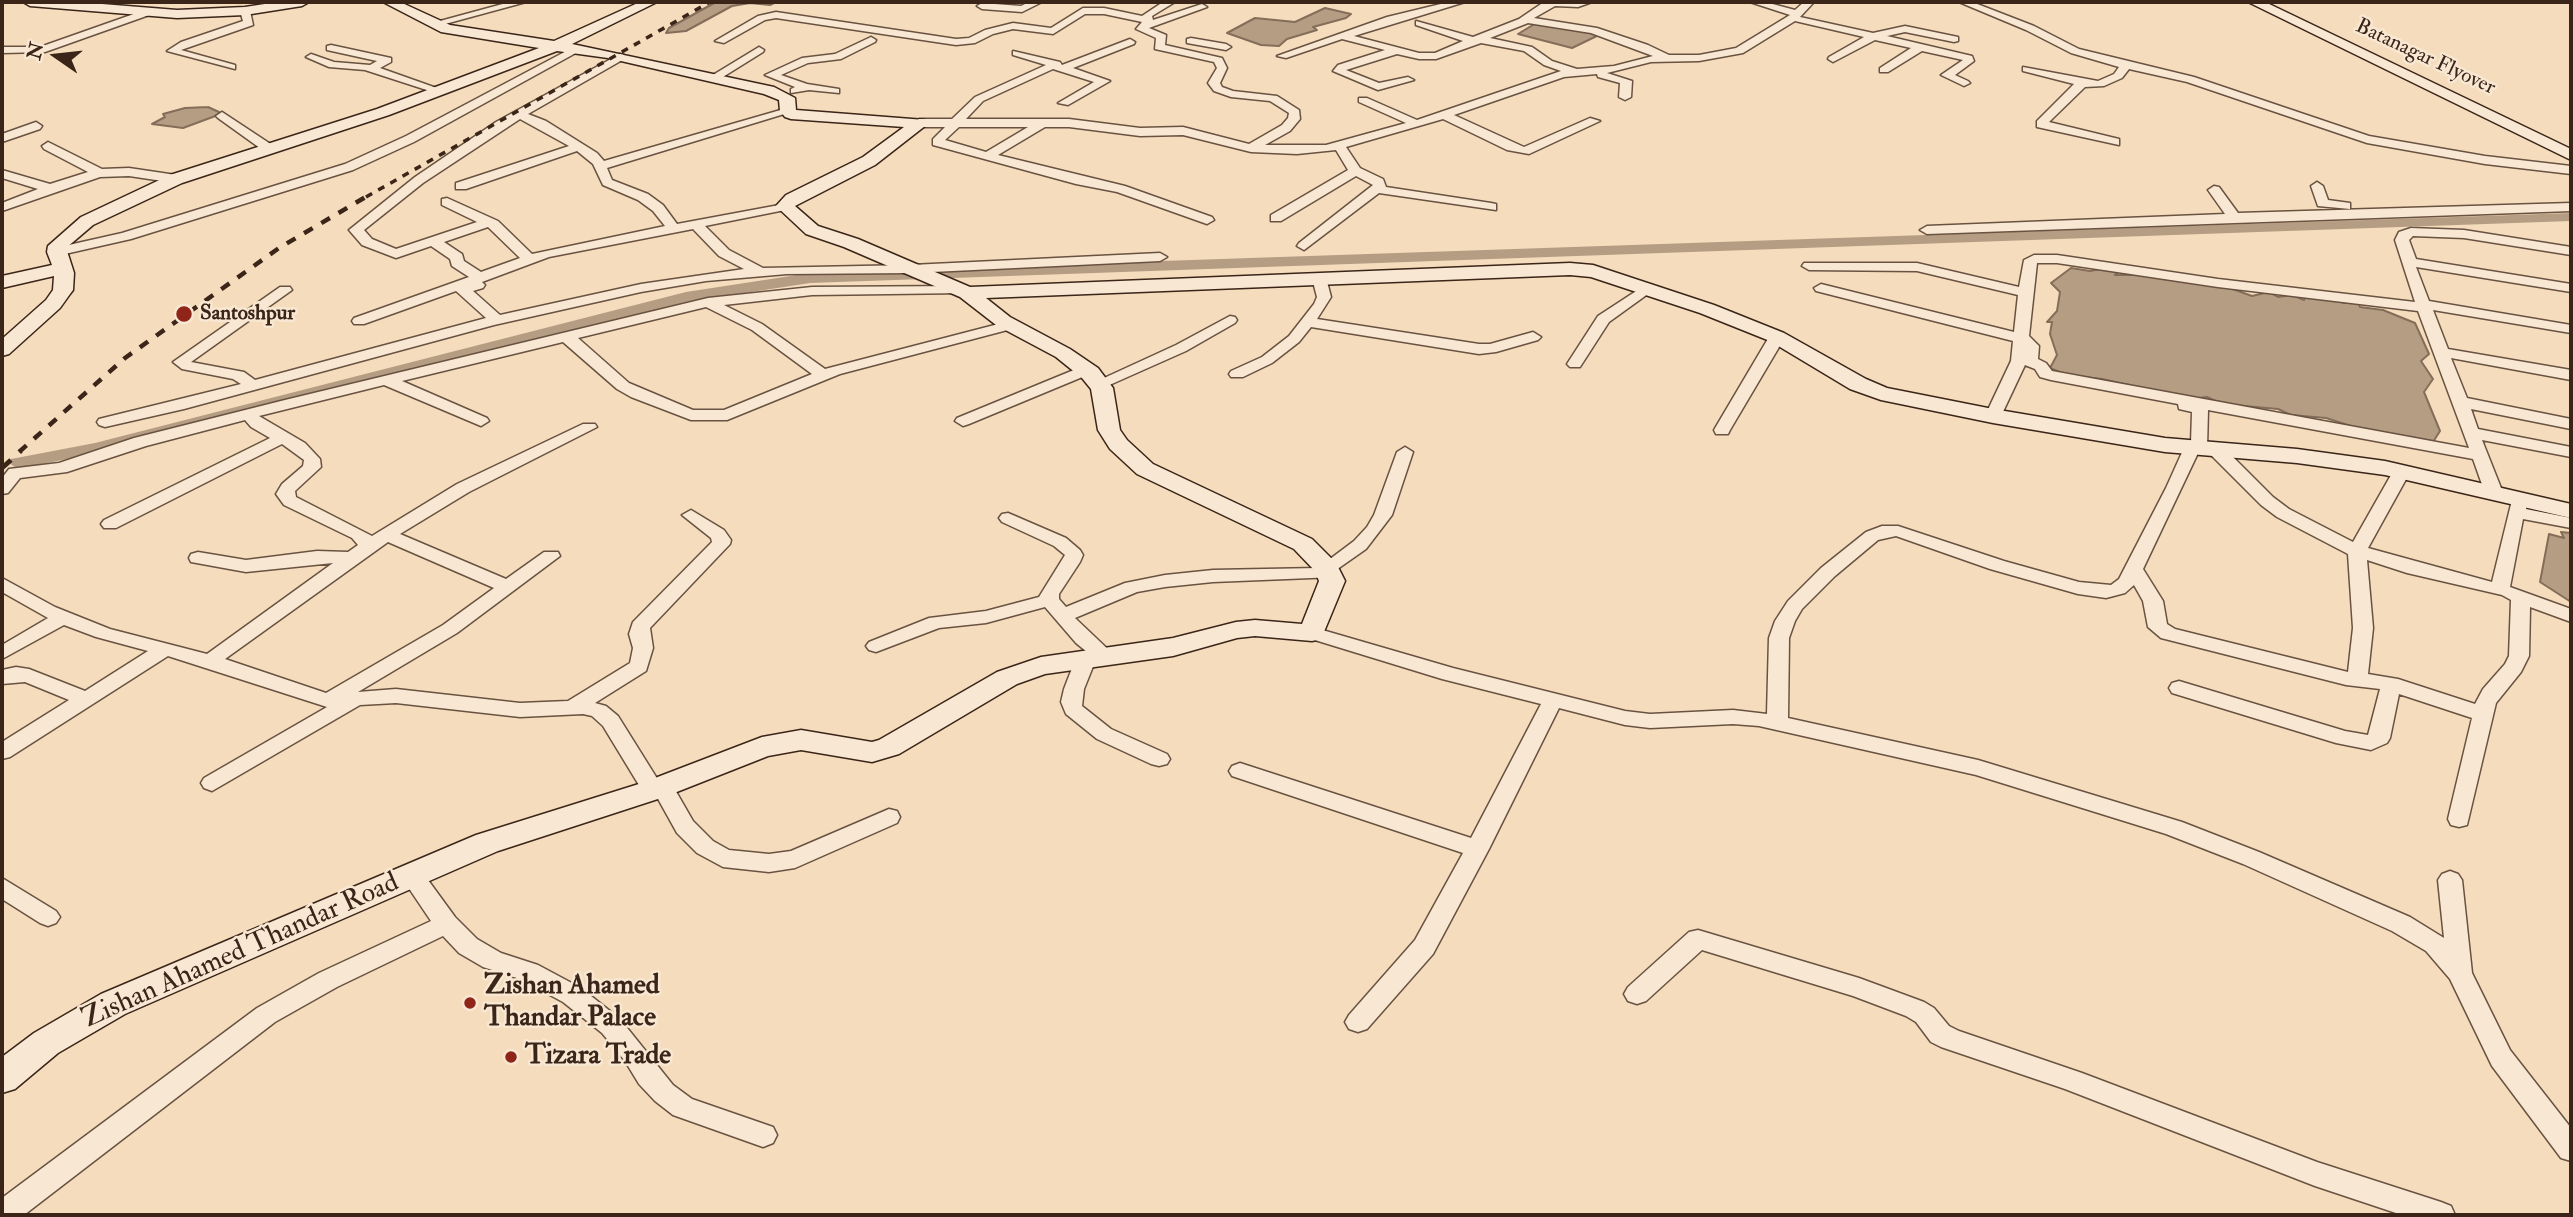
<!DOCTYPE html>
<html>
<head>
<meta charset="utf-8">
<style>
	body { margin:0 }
	#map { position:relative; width:2573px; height:1217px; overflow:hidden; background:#f4dcbc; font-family:"IM FELL Double Pica",serif }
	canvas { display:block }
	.frame { position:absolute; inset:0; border:4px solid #3b2418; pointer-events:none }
	.north { position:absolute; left:21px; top:21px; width:70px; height:70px; -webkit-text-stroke:5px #f8e8d3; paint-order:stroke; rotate:284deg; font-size:19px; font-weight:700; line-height:28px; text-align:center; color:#3b2418 }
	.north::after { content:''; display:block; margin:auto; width:24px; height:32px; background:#3b2418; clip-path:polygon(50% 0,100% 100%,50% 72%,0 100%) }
</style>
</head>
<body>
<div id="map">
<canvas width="2573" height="1217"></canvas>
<div class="frame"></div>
<div class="north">N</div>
</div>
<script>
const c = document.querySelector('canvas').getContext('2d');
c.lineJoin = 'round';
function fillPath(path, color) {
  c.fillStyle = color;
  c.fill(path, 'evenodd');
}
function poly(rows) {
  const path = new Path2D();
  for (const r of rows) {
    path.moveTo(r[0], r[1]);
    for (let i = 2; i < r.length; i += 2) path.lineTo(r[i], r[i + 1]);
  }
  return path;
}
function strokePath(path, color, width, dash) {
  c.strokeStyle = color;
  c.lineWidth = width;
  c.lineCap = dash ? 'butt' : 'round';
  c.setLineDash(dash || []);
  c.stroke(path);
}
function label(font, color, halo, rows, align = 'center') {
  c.font = font + ' "IM FELL Double Pica",serif';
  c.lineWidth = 5;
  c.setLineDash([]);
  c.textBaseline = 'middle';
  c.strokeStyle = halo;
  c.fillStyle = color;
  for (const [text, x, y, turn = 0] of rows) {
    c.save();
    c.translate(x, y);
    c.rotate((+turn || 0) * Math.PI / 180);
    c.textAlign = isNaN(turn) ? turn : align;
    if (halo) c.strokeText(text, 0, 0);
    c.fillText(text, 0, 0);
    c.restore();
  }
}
const water = poly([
	[716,2,776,2,770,5,750,3,732,6,686,31,666,33,669,28,716,2],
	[1325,8,1351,14,1346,18,1313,27,1317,30,1287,39,1279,46,1261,45,1227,33,1255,18,1295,22,1325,8],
	[1536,23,1603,33,1572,48,1518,34,1536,23],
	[208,107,219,112,218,115,183,128,152,124,165,117,163,114,185,108,208,107],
	[2071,268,2090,271,2105,268,2118,272,2115,275,2142,275,2230,288,2252,296,2269,292,2278,297,2292,295,2304,300,2308,293,2318,293,2344,303,2358,302,2360,307,2383,310,2415,323,2429,354,2421,361,2433,379,2424,392,2440,431,2433,442,2354,427,2326,418,2291,415,2278,409,2222,404,2207,397,2182,400,2173,395,2102,379,2067,375,2050,368,2057,355,2050,334,2052,322,2047,322,2057,311,2060,292,2051,283,2071,268],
	[2561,532,2571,533,2571,602,2540,582,2549,534,2564,538,2561,532]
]);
fillPath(water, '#b59d84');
strokePath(water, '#846d59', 2);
fillPath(poly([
	[2571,213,2571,221,810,283,686,302,96,453,18,469,9,463,11,459,95,443,686,292,810,273,2571,213]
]), '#b59d84');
const street = poly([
	[510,2,526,2,434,27,429,24,510,2],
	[1029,2,1042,2,1022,12,982,9,977,6,982,3,1021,6,1029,2],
	[1163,2,1175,2,1152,16,1153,20,1202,4,1207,7,1149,28,1166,35,1165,45,1222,58,1227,68,1220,83,1222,87,1233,91,1277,96,1299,110,1300,119,1290,131,1265,145,1326,145,1406,123,1359,102,1359,98,1367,98,1417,120,1561,71,1544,65,1524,51,1481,43,1436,59,1419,59,1397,54,1346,70,1379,83,1408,77,1414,80,1378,90,1333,71,1338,65,1385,50,1342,39,1286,58,1277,56,1387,17,1449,2,1465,2,1354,36,1419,53,1435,53,1463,41,1416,25,1416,21,1473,37,1519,19,1544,2,1592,2,1578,7,1555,6,1534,18,1597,28,1648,45,1669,55,1699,55,1736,48,1790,15,1750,2,1765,2,1795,10,1804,2,1814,2,1800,17,1873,33,1905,26,1958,37,1958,41,1954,42,1905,32,1887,36,1972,56,1974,61,1955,75,1968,81,1970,83,1964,86,1941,75,1963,60,1922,51,1888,72,1880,72,1880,68,1911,48,1875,40,1833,62,1828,59,1829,57,1864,37,1795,21,1743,53,1699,61,1651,62,1607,73,1632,81,1631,97,1625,100,1619,97,1620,83,1598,77,1597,74,1564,77,1454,115,1524,147,1590,118,1600,121,1529,154,1507,150,1443,119,1346,147,1360,168,1383,179,1386,187,1491,203,1496,204,1496,210,1379,193,1304,250,1297,246,1299,243,1373,185,1356,176,1281,221,1271,221,1271,215,1348,170,1336,150,1297,154,1251,152,1183,135,1140,136,1069,127,1045,127,998,155,1125,186,1212,217,1214,220,1207,224,1117,192,1076,184,933,145,933,139,945,127,919,127,913,123,919,119,952,119,975,97,1046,65,1013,55,1013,51,1060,62,1062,65,1130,39,1135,42,1134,44,1073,68,1110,81,1068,105,1058,103,1094,82,1053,69,983,101,966,119,1069,119,1140,128,1183,127,1249,144,1282,125,1288,118,1289,113,1270,101,1231,97,1214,91,1208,83,1217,68,1214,62,1155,49,1156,38,1136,29,1142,22,1104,14,1085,14,1053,34,1013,29,993,34,975,43,956,45,776,18,765,20,724,43,715,41,758,16,776,12,956,39,969,38,985,30,1013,23,1051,28,1083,8,1104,8,1142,16,1163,2],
	[1528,23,1591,33,1653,56,1614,66,1577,69,1552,61,1532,47,1490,38,1528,23],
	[959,127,1028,127,986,152,945,140,959,127],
	[1959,2,1972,2,2034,26,2079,49,2194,77,2369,136,2485,156,2571,166,2571,174,2485,164,2367,143,2187,82,2129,69,2122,78,2104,86,2085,87,2049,122,2119,139,2119,145,2037,127,2037,121,2074,84,2023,71,2023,67,2098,81,2114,74,2119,67,2071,53,2026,30,1959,2],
	[245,8,250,11,253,25,181,50,235,65,235,69,167,51,181,42,243,21,240,11,245,8],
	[148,9,153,12,152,14,45,52,2,53,2,47,40,47,148,9],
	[871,37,876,40,875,42,841,59,808,63,781,75,807,84,839,89,839,93,809,90,791,93,791,89,795,87,765,75,802,58,835,54,871,37],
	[1191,38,1226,44,1231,47,1226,50,1187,43,1187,39,1191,38],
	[331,45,391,58,391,62,380,68,445,91,439,94,365,70,329,67,306,57,311,54,334,62,370,65,377,61,327,50,327,46,331,45],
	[574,47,583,49,414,142,353,170,131,239,56,256,49,252,51,249,122,233,345,164,406,136,574,47],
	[759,47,764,50,763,52,718,80,708,78,759,47],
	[620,54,624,55,624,59,528,114,546,121,597,153,604,161,784,109,794,111,607,168,612,180,648,194,663,205,677,224,790,203,790,209,705,226,729,250,763,268,911,265,1160,253,1167,257,1160,261,911,273,787,274,706,281,641,292,494,325,184,409,105,427,99,425,97,422,99,419,241,384,233,379,182,369,173,362,280,287,290,287,292,290,191,362,244,372,255,380,486,318,456,291,364,324,354,324,352,321,354,318,469,277,452,266,450,259,431,246,396,258,362,245,349,230,415,177,496,122,620,54],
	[520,119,569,146,456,183,456,189,466,189,577,151,593,164,603,185,638,200,653,211,665,226,532,254,498,221,447,198,442,199,442,205,477,222,396,249,372,239,364,230,423,183,520,119],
	[488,227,520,258,481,272,464,261,462,254,444,242,488,227],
	[693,229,719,256,744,269,641,284,500,315,473,291,483,288,485,285,482,282,549,257,693,229],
	[222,112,272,145,272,151,264,151,218,118,216,116,222,112],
	[36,122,42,126,40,129,2,142,2,134,36,122],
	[48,142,102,169,129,168,176,175,182,179,176,183,129,176,100,177,2,211,2,203,38,189,2,178,2,170,50,184,88,172,44,149,42,146,48,142],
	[2317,182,2323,186,2328,200,2350,203,2350,209,2318,206,2311,186,2317,182],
	[2214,186,2219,187,2238,213,2571,203,2571,211,1927,234,1920,230,1927,226,2225,214,2208,190,2214,186],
	[2411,228,2464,230,2571,247,2571,255,2464,238,2413,236,2409,240,2416,259,2571,284,2571,292,2416,267,2429,301,2571,325,2571,333,2433,310,2448,349,2571,370,2571,380,2451,358,2467,398,2571,419,2571,429,2471,409,2478,429,2571,447,2571,457,2482,440,2503,493,2494,498,2485,493,2473,459,2208,410,2207,448,2198,453,2143,569,2163,601,2167,624,2175,629,2348,672,2353,628,2348,554,2277,517,2261,505,2210,454,2208,450,2210,446,2222,446,2273,497,2289,509,2353,542,2395,468,2407,468,2410,472,2368,548,2492,582,2513,496,2525,496,2528,500,2526,509,2571,518,2571,528,2523,519,2510,587,2571,609,2571,622,2530,607,2529,656,2521,672,2496,703,2467,825,2459,827,2451,825,2448,819,2472,718,2399,694,2390,738,2387,743,2371,750,2336,743,2172,693,2169,688,2172,683,2179,681,2345,731,2368,735,2380,689,2346,685,2161,638,2148,627,2143,601,2134,585,2125,593,2106,598,2078,594,1990,569,1896,536,1878,540,1835,576,1802,609,1795,621,1789,638,1788,718,1978,760,2182,822,2259,852,2410,917,2444,938,2438,880,2442,874,2450,871,2458,874,2462,880,2472,973,2510,1050,2571,1128,2571,1161,2561,1158,2492,1066,2450,979,2426,951,2392,931,2243,864,2166,834,1976,775,1759,726,1733,724,1650,728,1625,725,1559,708,1489,849,1433,954,1367,1029,1358,1032,1349,1029,1345,1022,1349,1015,1415,940,1463,853,1232,776,1229,771,1232,766,1240,763,1471,838,1541,704,1442,679,1305,637,1302,633,1305,629,1312,627,1453,668,1625,711,1650,714,1733,710,1767,714,1769,638,1775,621,1788,601,1821,568,1866,532,1882,526,1898,526,2004,561,2079,582,2111,585,2119,579,2166,488,2184,448,2191,443,2192,412,2179,409,2178,404,2051,380,2040,377,2035,369,2025,365,2001,416,1993,421,1987,419,1985,416,2011,361,2013,341,1816,291,1814,288,1821,284,2014,332,2018,295,1917,271,1809,270,1802,266,1804,263,1917,263,2019,287,2024,260,2034,255,2057,255,2218,279,2415,302,2395,240,2399,232,2411,228],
	[2037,263,2057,263,2218,287,2418,311,2469,448,2052,371,2046,363,2038,359,2039,346,2029,336,2037,263],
	[2367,560,2407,573,2502,595,2511,600,2509,656,2505,664,2483,689,2475,704,2398,679,2368,674,2373,628,2367,560],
	[1319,274,1326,278,1331,297,1317,319,1479,344,1490,344,1533,332,1541,337,1538,340,1496,352,1479,354,1311,327,1299,342,1272,363,1243,377,1231,377,1229,374,1231,371,1262,357,1289,336,1314,304,1317,297,1312,278,1319,274],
	[1647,284,1652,285,1654,288,1652,291,1609,322,1580,367,1570,367,1567,364,1598,316,1647,284],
	[961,286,968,290,966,293,812,295,724,305,762,324,825,369,1010,321,1017,325,1015,328,840,374,727,420,691,420,631,397,617,389,563,342,402,381,487,418,489,421,481,426,384,385,259,416,305,443,320,459,321,467,295,491,296,497,372,536,457,484,583,424,595,424,597,427,469,492,400,534,506,579,544,552,558,552,560,556,457,633,358,692,396,689,520,703,568,701,630,663,633,648,629,634,633,622,712,542,711,538,682,515,691,510,724,530,731,540,730,544,650,628,653,648,646,671,595,703,606,706,618,716,658,780,670,781,693,821,713,841,729,850,769,854,791,851,889,809,897,811,900,817,897,823,795,868,769,872,723,867,697,853,677,833,657,797,645,795,603,726,592,716,583,714,520,717,396,703,360,705,212,791,204,788,201,783,204,778,327,707,168,656,10,757,2,759,2,742,69,700,25,682,2,684,2,670,16,667,29,669,85,691,148,651,96,637,64,625,2,659,2,645,48,618,2,592,2,578,55,607,110,629,207,654,333,563,246,572,191,562,189,558,191,554,198,552,246,560,317,551,348,552,358,545,352,538,284,505,276,494,282,484,303,466,304,460,282,444,116,528,104,528,101,524,104,520,270,438,251,427,245,420,146,446,67,472,20,478,8,493,2,494,2,478,9,469,59,463,134,438,285,400,708,298,812,287,961,286],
	[706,307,752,330,812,374,724,410,693,410,629,383,578,338,706,307],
	[388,542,494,588,443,625,326,693,225,659,388,542],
	[1230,316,1235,317,1237,320,1235,323,1186,351,1105,387,1093,387,1091,384,1176,345,1230,316],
	[1777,332,1785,337,1730,430,1728,434,1716,434,1714,430,1769,337,1777,332],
	[1086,365,1092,367,1094,370,1092,373,969,424,963,426,955,421,957,418,1086,365],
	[1405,447,1413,452,1392,515,1366,549,1336,570,1338,573,1336,577,1213,582,1165,587,1137,592,1075,618,1114,655,1111,660,1104,661,1096,659,1084,689,1082,706,1111,729,1167,754,1170,759,1167,764,1159,766,1151,764,1097,739,1066,714,1061,702,1064,689,1076,658,1079,653,1087,652,1076,643,1045,607,986,623,939,628,876,652,869,650,866,646,869,642,929,618,986,611,1039,597,1065,555,1054,546,1002,522,999,518,1002,514,1008,513,1066,538,1080,550,1083,555,1080,562,1059,594,1059,599,1066,607,1125,583,1165,575,1213,570,1318,568,1354,541,1367,527,1374,515,1397,452,1405,447],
	[412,866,420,869,455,917,477,939,501,953,538,965,581,988,620,1019,673,1085,692,1099,773,1127,777,1135,773,1143,763,1147,673,1115,655,1101,639,1084,625,1061,602,1033,563,1002,520,979,483,967,459,953,443,936,337,987,275,1022,24,1215,2,1215,2,1198,257,1008,319,973,431,921,400,875,404,869,412,866],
	[2,878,56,911,60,917,56,923,48,926,40,923,2,899,2,878],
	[1698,930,1859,978,1924,1002,1934,1008,1949,1026,1959,1031,2082,1073,2317,1162,2441,1202,2451,1206,2455,1215,2402,1215,2315,1186,2065,1089,1941,1047,1931,1042,1916,1022,1906,1016,1853,996,1702,950,1646,1001,1637,1004,1628,1001,1624,994,1628,987,1689,932,1698,930]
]);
const secondary = poly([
	[23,2,77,2,177,10,245,7,278,2,309,2,302,6,245,15,177,18,30,6,23,2],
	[383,2,400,2,450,25,554,41,640,2,657,2,572,44,774,87,795,98,796,110,925,120,927,123,925,126,875,165,795,206,818,226,858,239,970,287,1570,263,1593,265,1714,305,1784,333,1866,379,1887,388,1993,409,2165,438,2297,449,2385,461,2571,504,2571,518,2385,475,2297,463,2165,452,1993,423,1881,400,1850,389,1770,341,1700,313,1591,277,1570,275,986,298,1010,317,1070,349,1098,368,1113,388,1120,430,1127,440,1153,464,1312,539,1336,563,1345,581,1321,639,1312,641,1255,636,1237,638,1173,656,1045,674,1017,684,899,754,872,762,801,750,768,756,664,797,498,851,125,1014,58,1053,15,1089,2,1093,2,1057,34,1033,101,994,476,835,642,783,762,737,801,730,872,742,879,740,997,672,1041,657,1173,638,1236,622,1255,620,1302,624,1319,581,1315,571,1294,549,1137,474,1110,449,1098,430,1091,389,1082,378,1056,357,996,325,960,297,844,247,806,234,776,206,786,195,863,157,904,127,791,119,785,117,780,111,779,100,764,94,608,58,557,51,389,115,182,183,93,225,66,248,74,273,73,290,70,294,60,308,9,354,2,356,2,339,46,300,53,290,54,276,2,288,2,276,52,265,47,252,48,246,81,217,170,175,377,109,539,48,441,32,383,2],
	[2248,2,2265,2,2571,149,2571,160,2248,2]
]);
strokePath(street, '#695241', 3);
strokePath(secondary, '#3b2418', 3);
fillPath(street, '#f8e8d3');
fillPath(secondary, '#f8e8d3');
strokePath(poly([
	[366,197,710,2]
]), '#3b2418', 3.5, [7, 7]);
strokePath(poly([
	[19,452,125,358,279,248,369,195]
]), '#3b2418', 4.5, [10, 10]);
strokePath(poly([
	[2,468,21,451]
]), '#3b2418', 5, [12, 12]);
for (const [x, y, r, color] of [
	[184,314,9,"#8f2418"],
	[470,1003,7,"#8f2418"],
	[511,1057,7,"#8f2418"]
]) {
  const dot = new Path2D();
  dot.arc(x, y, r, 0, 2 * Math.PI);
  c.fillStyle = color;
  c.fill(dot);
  strokePath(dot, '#f8e8d3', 2.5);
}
label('21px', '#3b2418', '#f8e8d3', [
	["Batanagar Flyover",2425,58,25]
]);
label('bold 21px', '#3b2418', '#f8e8d3', [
	["Santoshpur",200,314]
], 'left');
label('28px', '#3b2418', '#f8e8d3', [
	["Zishan Ahamed Thandar Road",241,952,-24]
]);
label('bold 28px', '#3b2418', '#f8e8d3', [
	["Zishan Ahamed",484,987],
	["Thandar Palace",484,1019],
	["Tizara Trade",525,1057]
], 'left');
</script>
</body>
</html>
